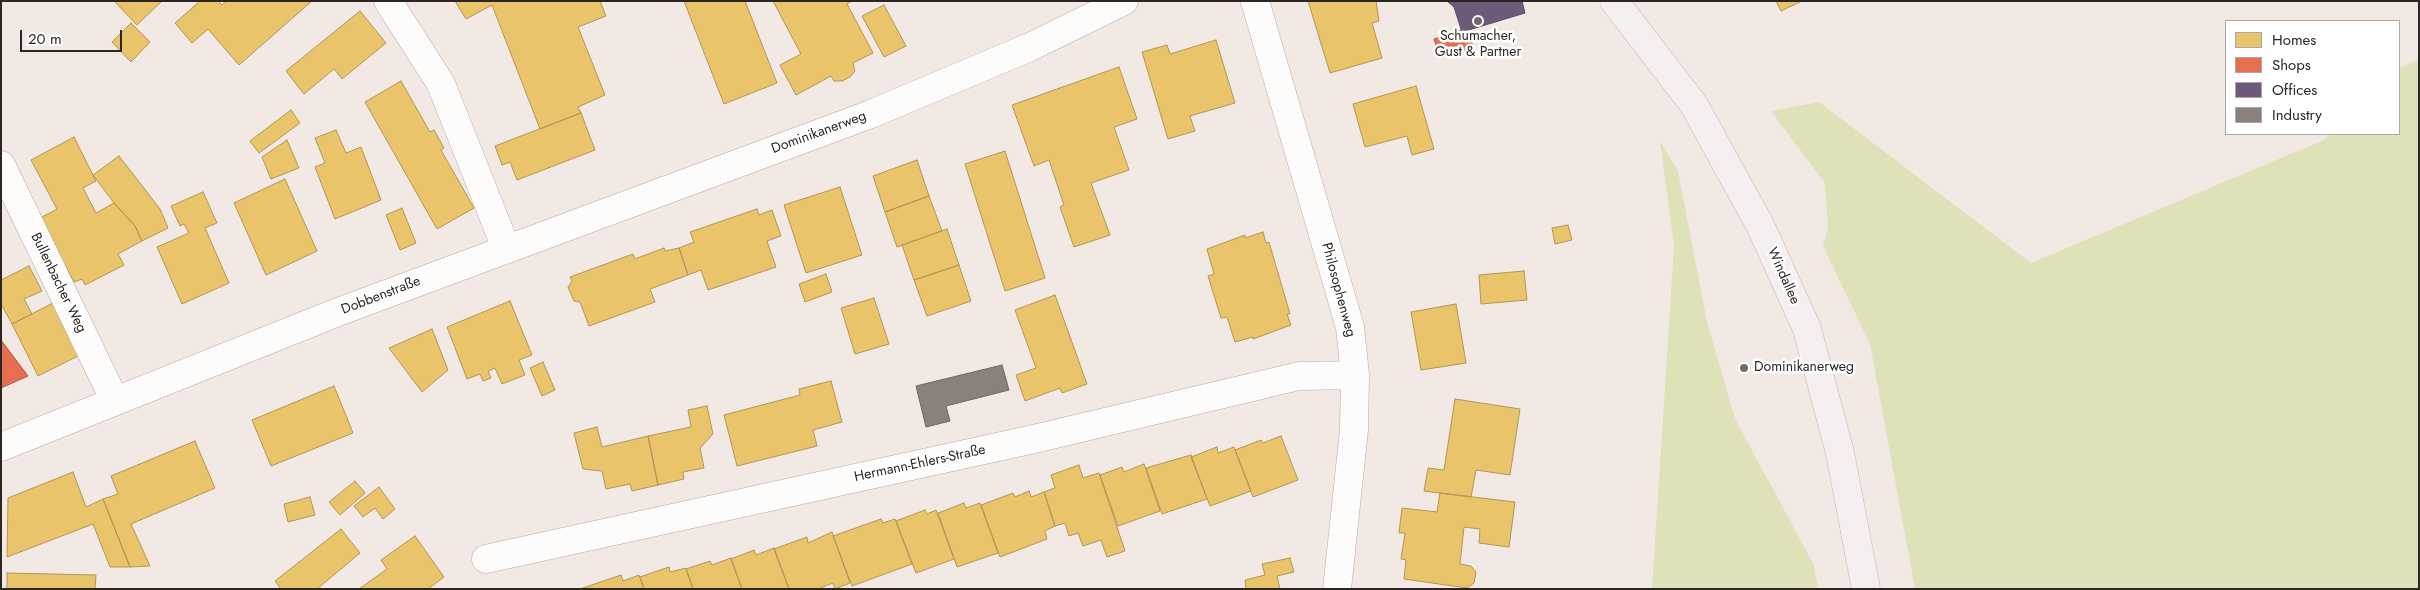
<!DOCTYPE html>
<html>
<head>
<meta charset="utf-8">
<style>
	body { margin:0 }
	#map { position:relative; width:2420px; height:590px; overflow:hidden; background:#f3e9e4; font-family:Jost,sans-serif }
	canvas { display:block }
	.frame { position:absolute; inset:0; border:2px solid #2c2622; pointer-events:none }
	.legend { position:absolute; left:2225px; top:20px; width:175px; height:115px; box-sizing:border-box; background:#fff; border:1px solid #aba8a7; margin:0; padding:6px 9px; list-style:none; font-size:15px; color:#2c2622 }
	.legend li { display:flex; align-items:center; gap:10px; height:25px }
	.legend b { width:25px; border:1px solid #aba8a7 }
	.scale { position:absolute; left:20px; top:30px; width:102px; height:22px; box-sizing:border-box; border:2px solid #2c2622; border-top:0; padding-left:6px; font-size:15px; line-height:18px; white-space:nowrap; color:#2c2622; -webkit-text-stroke:4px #fff; paint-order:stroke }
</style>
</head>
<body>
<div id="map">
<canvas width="2420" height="590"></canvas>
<div class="frame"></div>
<ul class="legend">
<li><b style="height:14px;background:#e9c46a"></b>Homes</li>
<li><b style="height:14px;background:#e76f51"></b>Shops</li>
<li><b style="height:14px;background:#6d597a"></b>Offices</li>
<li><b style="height:14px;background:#8a817c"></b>Industry</li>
</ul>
<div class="scale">20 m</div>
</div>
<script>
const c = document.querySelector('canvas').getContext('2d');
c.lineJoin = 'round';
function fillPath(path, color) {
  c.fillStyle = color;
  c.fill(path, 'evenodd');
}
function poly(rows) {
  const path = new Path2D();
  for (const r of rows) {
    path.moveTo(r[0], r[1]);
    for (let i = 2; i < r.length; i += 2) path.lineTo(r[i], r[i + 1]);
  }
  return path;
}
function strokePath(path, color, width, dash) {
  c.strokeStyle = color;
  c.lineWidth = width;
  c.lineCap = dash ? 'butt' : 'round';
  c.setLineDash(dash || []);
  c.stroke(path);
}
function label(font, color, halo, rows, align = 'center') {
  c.font = font + ' Jost,sans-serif';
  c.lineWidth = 5;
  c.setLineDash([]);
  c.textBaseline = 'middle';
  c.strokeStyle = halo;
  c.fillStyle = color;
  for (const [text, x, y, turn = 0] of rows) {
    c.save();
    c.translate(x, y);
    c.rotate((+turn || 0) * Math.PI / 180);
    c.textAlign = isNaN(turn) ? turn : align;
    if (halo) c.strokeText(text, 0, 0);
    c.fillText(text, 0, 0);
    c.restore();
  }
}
fillPath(poly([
	[2419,59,2419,589,1915,589,1870,344,1823,246,1828,228,1825,183,1771,111,1819,102,2031,263,2324,140,2331,134,2399,134,2399,68],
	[1660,141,1678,171,1707,322,1735,419,1814,565,1818,589,1652,589,1674,246]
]), '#dfe1b8');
const homes = poly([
	[114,1,162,1,137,25,114,1],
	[200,1,218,1,222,5,226,1,312,1,239,65,208,29,192,43,175,23,200,1],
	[455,1,600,1,606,16,578,27,605,95,578,107,581,113,540,129,492,5,466,19,455,1],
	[684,1,745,1,777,83,724,104,684,1],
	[773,1,852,1,847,4,873,53,853,63,855,71,850,77,842,81,834,81,831,76,796,95,780,65,801,54,773,1],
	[1308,1,1376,1,1379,21,1372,23,1382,58,1330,73,1308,1],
	[1776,1,1802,1,1781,11,1776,1],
	[884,5,906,46,884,57,862,16,884,5],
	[360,11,386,43,342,79,334,69,304,94,286,71,360,11],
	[131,23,150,42,131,62,112,42,131,23],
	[1216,40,1235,103,1190,116,1195,131,1168,139,1142,52,1167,45,1170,54,1216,40],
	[1119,67,1137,119,1114,127,1129,170,1091,183,1110,235,1074,247,1060,207,1064,205,1049,160,1034,166,1012,105,1119,67],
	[401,81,430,132,434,130,444,148,441,150,474,208,437,229,365,102,401,81],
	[1416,86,1434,149,1412,155,1407,136,1365,147,1353,104,1416,86],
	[291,110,300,123,259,153,250,141,291,110],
	[581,113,595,150,517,180,510,162,502,165,495,146,581,113],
	[336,130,346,153,361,147,381,200,335,219,315,167,325,163,315,138,336,130],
	[74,137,96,181,83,188,96,213,114,203,135,226,142,241,118,254,124,265,85,285,82,279,74,282,40,218,57,209,31,160,74,137],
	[287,140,299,168,271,179,262,157,287,140],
	[1005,151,1045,278,1005,291,965,164,1005,151],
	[119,156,160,209,168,228,142,241,135,226,114,203,93,175,119,156],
	[917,160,929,196,885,212,873,176,917,160],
	[285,179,317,251,266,275,234,203,285,179],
	[840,187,862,255,806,273,784,205,840,187],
	[203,192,217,223,205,228,229,283,182,304,157,247,189,233,184,224,180,226,171,206,203,192],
	[929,196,942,231,897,247,885,212,929,196],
	[402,208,416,243,400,250,386,215,402,208],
	[757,209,759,215,772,210,781,236,767,241,776,267,708,290,701,270,688,275,679,248,694,242,690,232,757,209],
	[1568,225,1572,240,1555,244,1552,228,1568,225],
	[947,229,959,265,914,280,902,245,947,229],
	[1263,232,1266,243,1269,242,1290,314,1287,314,1291,325,1253,339,1253,337,1235,342,1227,317,1221,318,1208,276,1214,274,1207,249,1245,235,1245,238,1263,232],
	[664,248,665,251,679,248,688,275,650,289,655,302,589,326,580,302,574,301,568,287,572,281,570,277,633,254,635,259,664,248],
	[959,265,971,301,927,316,914,280,959,265],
	[29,266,42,291,24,299,32,314,12,324,1,304,1,280,29,266],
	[1524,271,1527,300,1481,304,1479,275,1524,271],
	[826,274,832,292,805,302,799,284,826,274],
	[1055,295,1087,384,1062,393,1060,388,1025,401,1016,375,1036,368,1015,310,1055,295],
	[874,298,889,344,855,354,841,308,874,298],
	[510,301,532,355,519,360,525,375,502,384,495,368,488,371,491,378,483,381,480,374,467,379,447,327,510,301],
	[53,303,78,356,38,376,12,324,53,303],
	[1456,304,1466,363,1421,370,1411,312,1456,304],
	[432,329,448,370,422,392,389,348,432,329],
	[543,362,555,390,542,396,530,368,543,362],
	[831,381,842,422,813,430,817,446,737,466,724,415,800,395,799,389,831,381],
	[334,386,353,433,271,466,252,420,334,386],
	[1455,399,1520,409,1510,475,1476,470,1471,497,1424,491,1428,468,1444,470,1455,399],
	[707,406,713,434,700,448,704,468,683,472,684,479,658,485,648,436,691,427,688,410,707,406],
	[597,427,602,447,648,436,658,485,632,491,630,484,606,489,602,471,583,469,574,433,597,427],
	[1281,436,1298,480,1253,497,1235,450,1261,440,1263,443,1281,436],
	[195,441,215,488,131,524,150,566,130,567,103,499,118,494,111,476,195,441],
	[1217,447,1218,453,1234,447,1251,491,1210,506,1191,457,1217,447],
	[1191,455,1207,499,1162,514,1146,468,1191,455],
	[1144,464,1160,511,1118,526,1100,475,1122,467,1124,472,1144,464],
	[1079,465,1083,478,1099,473,1125,551,1107,557,1101,540,1083,546,1078,533,1069,536,1065,523,1055,526,1044,492,1055,488,1051,475,1079,465],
	[73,472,86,507,103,499,130,567,110,567,93,524,7,557,8,498,73,472],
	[355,481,365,493,340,515,329,502,355,481],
	[379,487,395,509,383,519,375,508,363,517,354,506,379,487],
	[1029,491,1031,497,1044,492,1055,526,1045,531,1047,539,1000,557,981,505,1013,493,1015,497,1029,491],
	[1440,493,1515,502,1509,547,1479,543,1480,529,1464,527,1460,564,1471,566,1476,572,1474,583,1467,588,1404,579,1406,560,1401,559,1405,533,1399,533,1402,508,1437,512,1440,493],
	[310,497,315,515,288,522,284,504,310,497],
	[964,503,966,508,980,503,998,553,957,567,938,513,964,503],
	[925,510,927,514,936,510,954,559,916,573,896,521,925,510],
	[881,519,883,523,895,519,912,564,852,586,833,536,881,519],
	[341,529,360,553,317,589,281,589,275,581,341,529],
	[832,532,850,583,835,589,833,583,818,589,789,589,774,549,807,537,808,543,832,532],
	[415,536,444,577,428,589,359,589,387,569,381,560,415,536],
	[774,548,789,589,742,589,731,559,754,550,756,555,774,548],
	[731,558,742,589,693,589,686,569,710,561,712,565,731,558],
	[1290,558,1294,572,1277,576,1280,589,1246,589,1245,580,1265,575,1262,564,1290,558],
	[669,567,670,572,686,568,693,589,644,589,640,577,669,567],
	[7,573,96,575,95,589,7,589,7,573],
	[621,575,623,581,639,575,644,589,580,589,621,575]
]);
fillPath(homes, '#e9c46a');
strokePath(homes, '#b09554', 1);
const shops = poly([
	[1461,30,1462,32,1468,30,1473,47,1440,58,1434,39,1461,30],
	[1,340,28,376,1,388,1,340]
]);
fillPath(shops, '#e76f51');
strokePath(shops, '#af5943', 1);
const offices = poly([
	[1447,1,1522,1,1525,13,1462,32,1454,7,1447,1]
]);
fillPath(offices, '#6d597a');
strokePath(offices, '#5a4a60', 1);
const industry = poly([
	[1002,365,1009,390,946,406,950,421,926,427,916,386,1002,365]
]);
fillPath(industry, '#8a817c');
strokePath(industry, '#6e6661', 1);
const minor = poly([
	[388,1,441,84,506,248],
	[1255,1,1350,327,1355,375,1354,430,1337,589],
	[1,165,115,401],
	[1,447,338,312,871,114,1030,47,1124,1],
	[486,559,1034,439,1299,376,1355,375]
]);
const major = poly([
	[1614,1,1694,105,1761,227,1807,329,1840,453,1866,589]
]);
strokePath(minor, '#b2aba7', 29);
strokePath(major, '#c4b4b5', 29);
strokePath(minor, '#fdfcfb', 28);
strokePath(major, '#f6eff0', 28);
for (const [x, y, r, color] of [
	[1478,21,5,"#726a66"],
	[1744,368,5,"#726a66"]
]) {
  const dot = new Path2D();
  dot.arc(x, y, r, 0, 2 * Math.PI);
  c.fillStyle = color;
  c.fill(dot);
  strokePath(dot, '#fff', 2);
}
label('14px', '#2c2622', '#fff', [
	["Schumacher,",1478,37],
	["Gust & Partner",1478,53],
	["Dominikanerweg",1754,368,"left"]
]);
label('14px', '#2c2622', '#fff', [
	["Dominikanerweg",819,133,-20],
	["Windallee",1783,276,66],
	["Bullenbacher Weg",58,283,64],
	["Philosophenweg",1338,290,75],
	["Dobbenstraße",381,296,-21],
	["Hermann-Ehlers-Straße",920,464,-12]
]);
</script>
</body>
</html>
